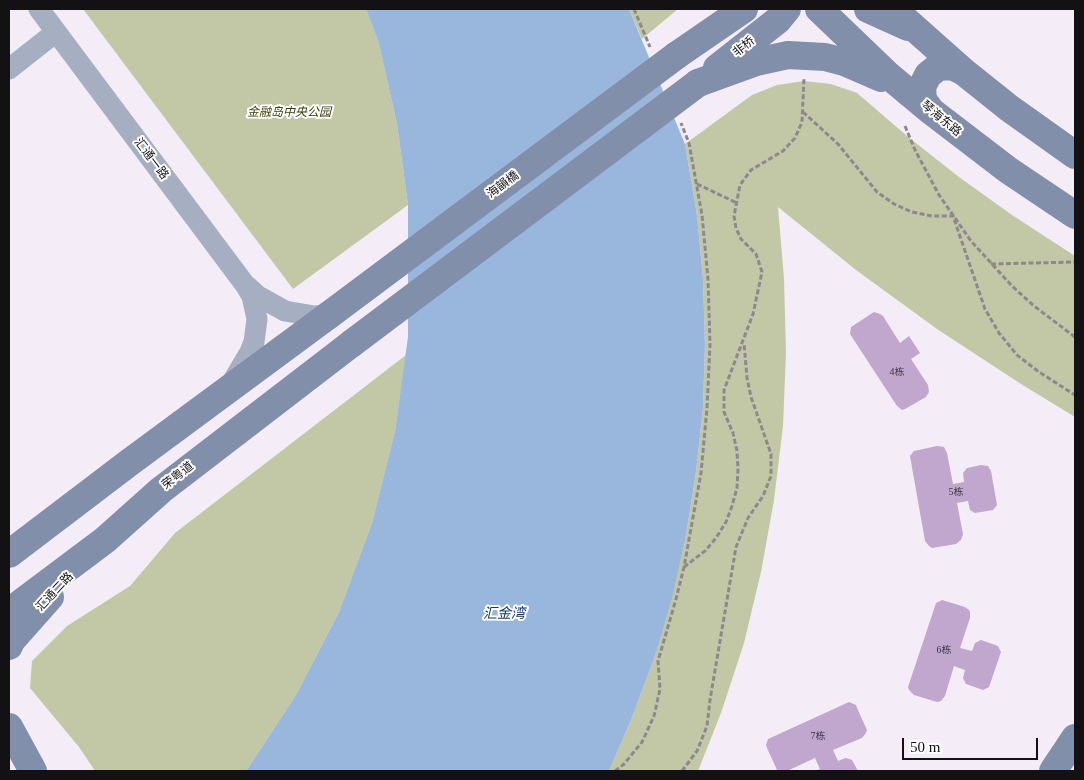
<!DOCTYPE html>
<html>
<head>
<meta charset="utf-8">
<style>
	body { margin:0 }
	#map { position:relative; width:1084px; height:780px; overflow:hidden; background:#f4edf7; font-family:"Times New Roman",serif }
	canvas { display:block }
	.frame { position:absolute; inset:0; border:10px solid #141115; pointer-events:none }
	.scale { position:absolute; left:902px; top:738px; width:136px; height:22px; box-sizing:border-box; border:2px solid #141115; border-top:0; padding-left:6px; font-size:15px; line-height:18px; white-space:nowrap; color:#141115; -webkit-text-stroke:4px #fff; paint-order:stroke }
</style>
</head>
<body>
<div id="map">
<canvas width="1084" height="780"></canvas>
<div class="frame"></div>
<div class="scale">50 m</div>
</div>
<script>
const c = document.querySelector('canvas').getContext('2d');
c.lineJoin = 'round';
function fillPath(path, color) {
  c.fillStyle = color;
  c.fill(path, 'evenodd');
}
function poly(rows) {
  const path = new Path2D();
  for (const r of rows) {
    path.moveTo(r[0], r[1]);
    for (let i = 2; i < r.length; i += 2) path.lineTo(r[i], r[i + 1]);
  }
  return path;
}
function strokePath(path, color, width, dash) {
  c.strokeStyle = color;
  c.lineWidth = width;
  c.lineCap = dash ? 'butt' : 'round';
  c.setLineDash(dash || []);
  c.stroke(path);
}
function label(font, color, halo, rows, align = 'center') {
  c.font = font + ' "Times New Roman","Noto Sans SC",serif';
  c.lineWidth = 4;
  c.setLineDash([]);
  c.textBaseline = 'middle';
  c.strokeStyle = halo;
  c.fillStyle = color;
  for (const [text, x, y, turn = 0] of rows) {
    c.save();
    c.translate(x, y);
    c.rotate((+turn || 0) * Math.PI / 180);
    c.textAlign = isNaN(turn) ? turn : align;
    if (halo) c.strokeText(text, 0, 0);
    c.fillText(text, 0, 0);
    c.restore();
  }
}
fillPath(poly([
	[83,9,366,9,379,44,397,124,408,205,293,289],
	[629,9,678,9,642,39],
	[804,81,831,84,857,93,907,136,959,177,1012,215,1075,256,1075,417,1021,384,937,329,856,270,778,207,784,279,786,353,783,426,774,500,761,572,744,643,721,713,698,771,609,771,631,720,654,659,686,535,696,472,703,408,705,344,703,279,697,215,685,144,752,95,777,85],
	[406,355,395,431,372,523,339,612,296,695,246,771,95,771,79,747,30,688,32,661,67,626,130,586,175,533]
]), '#c2c8a5');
fillPath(poly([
	[366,9,629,9,685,144,697,215,703,279,705,344,703,408,696,472,686,535,672,598,654,659,631,720,609,771,246,771,296,695,339,612,372,523,395,431,408,337,408,205,397,124,379,44]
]), '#99b6dc');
fillPath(poly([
	[874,312,880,314,883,316,900,343,909,336,920,353,911,359,928,385,929,392,926,397,905,409,902,410,897,406,850,334,851,327],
	[937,446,944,447,947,453,953,484,964,482,963,473,967,468,981,465,988,466,991,471,997,505,993,510,975,513,970,510,968,501,957,503,963,534,961,540,956,544,932,548,929,546,925,541,910,456,914,451],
	[942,600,965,607,970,611,970,618,960,648,972,651,975,643,981,640,998,646,1001,652,989,687,983,690,966,684,963,678,965,670,954,666,945,696,941,701,937,702,914,695,909,690,908,687,936,603],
	[849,702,856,705,857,708,867,730,866,733,862,738,833,750,838,761,846,758,852,760,858,771,815,771,820,769,815,758,787,771,777,770,767,748,766,745,768,739]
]), '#c1a6ce');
strokePath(poly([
	[634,9,650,47],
	[803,112,838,144,877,192,894,204,912,212,932,216,953,216,985,309,999,333,1017,355,1039,372,1075,395],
	[905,126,915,150,939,195,971,241,1012,286,1034,306,1075,337],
	[697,184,737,203],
	[991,264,1075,262],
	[684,567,705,551,716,538,726,522,732,506,737,488,738,469,737,451,733,433,724,412,724,390,753,314,762,272,756,254,741,239,736,228,734,216,740,185,751,170,783,151,795,138,802,122,804,78],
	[615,771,624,764,642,742,654,716,660,689,658,661,676,599,684,567,701,473,707,408,710,344,708,279,702,215,689,143,681,123],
	[682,771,697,751,707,726,710,700,736,547,748,518,763,496,771,476,771,454,751,397,747,378,744,343]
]), '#8d888f', 3, [5, 2.5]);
strokePath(poly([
	[39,9,246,286,252,296,257,319,254,342,250,352,231,384],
	[9,69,56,32],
	[247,286,258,296,285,311,314,316,329,315]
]), '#a5afc1', 21);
strokePath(poly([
	[819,9,889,76,931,111,1008,170,1075,215],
	[868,9,908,27],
	[893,9,964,72,1009,108,1075,155],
	[677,55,744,9],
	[717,68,778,20,787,9],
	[698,83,756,62,788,55,825,57,844,62,881,78],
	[931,111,923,100,922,87,928,75,938,67,952,66,964,72],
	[9,554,130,462,329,315],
	[9,612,105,540,161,490,351,344],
	[9,646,11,641,50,597],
	[9,727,33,771],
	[1053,771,1075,738]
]), '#818faa', 28);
strokePath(poly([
	[329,315,677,55],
	[351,344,698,83]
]), '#818faa', 28);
label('10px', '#3f3643', null, [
	["4栋",897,372],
	["5栋",956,492],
	["6栋",944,650],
	["7栋",818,736]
]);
label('12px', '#141115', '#fff', [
	["非桥",744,47,-39],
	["琴海东路",941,119,39],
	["汇通一路",151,159,53],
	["海韻橋",503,185,-37],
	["荣粤道",178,476,-38],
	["汇通二路",55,592,-47]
]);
label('italic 12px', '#3b4008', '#fff', [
	["金融岛中央公园",289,113]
]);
label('italic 14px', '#133969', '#fff', [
	["汇金湾",504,614]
]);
</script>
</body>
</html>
